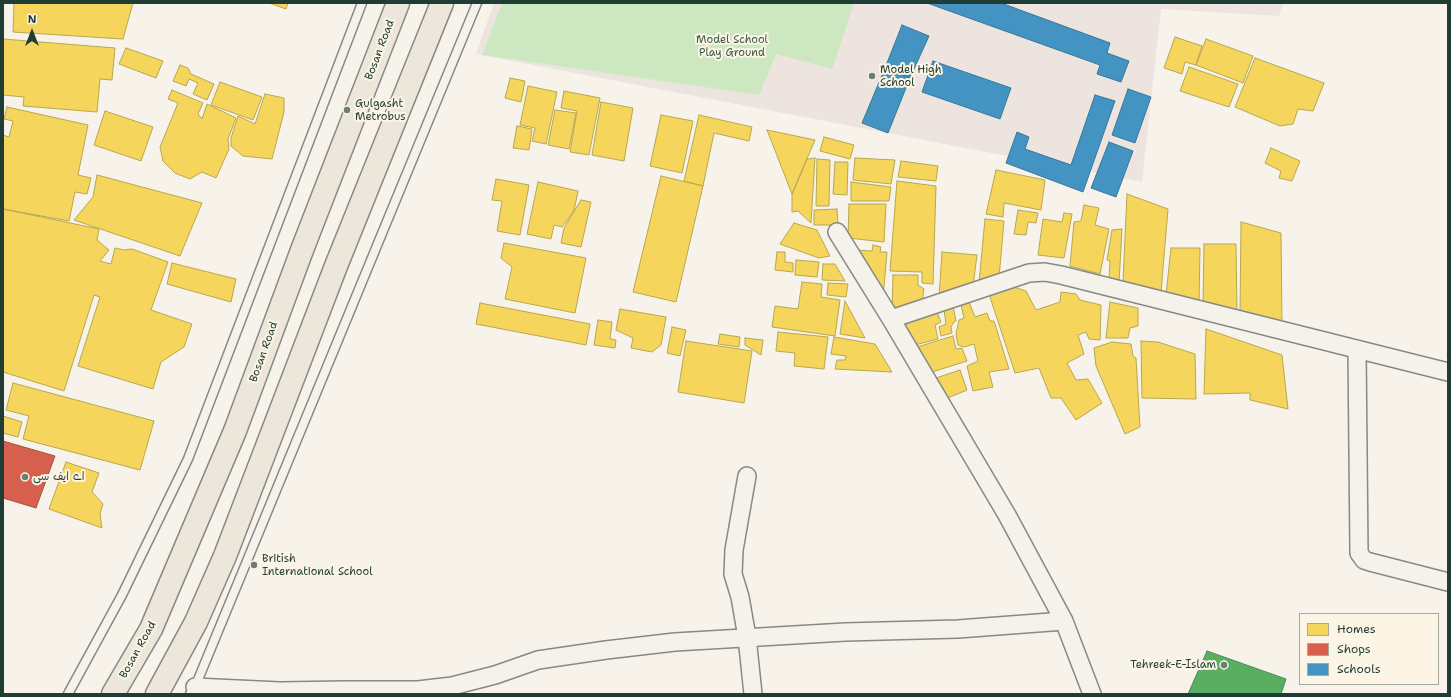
<!DOCTYPE html>
<html>
<head>
<meta charset="utf-8">
<style>
	body { margin:0 }
	#map { position:relative; width:1451px; height:697px; overflow:hidden; background:#f7f3ea; font-family:"Shantell Sans",sans-serif }
	canvas { display:block }
	.frame { position:absolute; inset:0; border:4px solid #1f3d34; pointer-events:none }
	.legend { position:absolute; left:1299px; top:613px; width:140px; height:72px; box-sizing:border-box; background:#fcf5e5; border:1px solid #a4ab9e; margin:0; padding:5px 7px; list-style:none; font-size:12px; color:#1f3d34 }
	.legend li { display:flex; align-items:center; gap:8px; height:20px }
	.legend b { width:20px; border:1px solid #a4ab9e }
	.north { position:absolute; left:12px; top:12px; width:40px; height:40px; -webkit-text-stroke:3px #fcf5e5; paint-order:stroke; rotate:0deg; font-size:11px; font-weight:700; line-height:16px; text-align:center; color:#1f3d34 }
	.north::after { content:''; display:block; margin:auto; width:14px; height:18px; background:#1f3d34; clip-path:polygon(50% 0,100% 100%,50% 72%,0 100%) }
</style>
</head>
<body>
<div id="map">
<canvas width="1451" height="697"></canvas>
<div class="frame"></div>
<ul class="legend">
<li><b style="height:11px;background:#f6d55c"></b>Homes</li>
<li><b style="height:11px;background:#d6604d"></b>Shops</li>
<li><b style="height:11px;background:#4393c3"></b>Schools</li>
</ul>
<div class="north">N</div>
</div>
<script>
const c = document.querySelector('canvas').getContext('2d');
c.lineJoin = 'round';
function fillPath(path, color) {
  c.fillStyle = color;
  c.fill(path, 'evenodd');
}
function poly(rows) {
  const path = new Path2D();
  for (const r of rows) {
    path.moveTo(r[0], r[1]);
    for (let i = 2; i < r.length; i += 2) path.lineTo(r[i], r[i + 1]);
  }
  return path;
}
function strokePath(path, color, width, dash) {
  c.strokeStyle = color;
  c.lineWidth = width;
  c.lineCap = dash ? 'butt' : 'round';
  c.setLineDash(dash || []);
  c.stroke(path);
}
function label(font, color, halo, rows, align = 'center') {
  c.font = font + ' "Shantell Sans","Playpen Sans Arabic",sans-serif';
  c.lineWidth = 4;
  c.setLineDash([]);
  c.textBaseline = 'middle';
  c.strokeStyle = halo;
  c.fillStyle = color;
  for (const [text, x, y, turn = 0] of rows) {
    c.save();
    c.translate(x, y);
    c.rotate((+turn || 0) * Math.PI / 180);
    c.textAlign = isNaN(turn) ? turn : align;
    if (halo) c.strokeText(text, 0, 0);
    c.fillText(text, 0, 0);
    c.restore();
  }
}
fillPath(poly([
	[494,3,1283,3,1279,16,1161,9,1142,182,476,54]
]), '#ede4e0');
fillPath(poly([
	[502,3,854,3,832,69,776,54,759,95,482,55]
]), '#cde8c1');
const homes = poly([
	[14,3,133,3,123,39,13,32,14,3],
	[269,3,288,3,286,9,269,3],
	[1175,37,1202,46,1196,65,1185,62,1182,74,1164,68,1175,37],
	[3,39,115,48,112,80,100,79,97,112,23,106,24,97,3,95,3,39],
	[1206,39,1253,56,1243,83,1196,65,1206,39],
	[126,48,163,61,156,78,119,64,126,48],
	[1255,58,1324,83,1313,111,1298,109,1293,124,1280,126,1235,107,1255,58],
	[180,65,188,68,191,74,214,84,207,100,193,94,198,83,189,79,186,86,173,81,180,65],
	[1189,67,1238,84,1229,107,1180,91,1189,67],
	[510,78,525,81,521,102,505,98,510,78],
	[220,82,262,97,253,120,211,105,220,82],
	[528,86,557,92,546,144,532,141,535,128,520,125,528,86],
	[172,90,203,103,198,114,202,119,207,104,236,118,228,139,229,149,216,178,202,172,190,179,175,173,163,161,160,147,178,103,168,99,172,90],
	[564,91,600,98,589,155,570,152,577,111,561,108,564,91],
	[265,94,284,98,284,112,272,159,243,156,231,146,231,138,238,116,255,124,265,94],
	[601,102,633,108,624,161,592,155,601,102],
	[7,107,88,125,78,175,91,178,87,194,75,192,69,221,3,209,3,135,9,137,13,121,4,119,7,107],
	[555,110,576,113,569,149,548,145,555,110],
	[105,111,153,127,141,161,94,145,105,111],
	[661,115,693,121,682,173,650,166,661,115],
	[699,115,752,127,749,141,714,133,703,186,684,181,699,115],
	[517,126,532,129,529,150,513,148,517,126],
	[767,130,815,140,792,194,767,130],
	[824,137,854,145,850,159,820,151,824,137],
	[1271,148,1300,161,1292,181,1279,178,1281,171,1265,163,1271,148],
	[815,158,811,223,798,211,792,212,792,194,807,159,815,158],
	[855,158,895,160,891,184,853,180,855,158],
	[817,159,830,160,829,206,816,206,817,159],
	[901,161,938,166,936,181,898,177,901,161],
	[835,162,848,162,847,195,833,194,835,162],
	[996,170,1045,180,1041,210,1004,203,1003,217,986,214,996,170],
	[97,175,202,203,180,256,74,220,93,197,97,175],
	[661,176,703,186,676,302,633,292,661,176],
	[496,179,529,185,520,235,497,231,502,201,492,200,496,179],
	[897,181,936,186,933,284,922,283,922,272,890,271,897,181],
	[538,182,578,191,574,211,562,227,554,225,551,239,527,234,538,182],
	[851,182,891,187,889,201,851,201,851,182],
	[1127,194,1168,209,1161,292,1123,282,1127,194],
	[581,200,591,202,581,247,561,243,564,228,581,200],
	[849,204,886,204,884,242,848,238,849,204],
	[1084,205,1099,208,1095,225,1109,229,1100,274,1070,266,1074,222,1081,221,1084,205],
	[3,209,99,229,97,240,109,250,100,261,111,264,115,248,124,250,132,249,168,262,151,310,192,324,184,347,161,362,153,389,78,366,100,297,94,295,64,391,3,372,3,209],
	[837,209,838,225,814,225,814,210,837,209],
	[1018,210,1038,213,1036,223,1028,222,1026,235,1014,234,1018,210],
	[1064,213,1072,214,1064,258,1038,255,1043,219,1062,222,1064,213],
	[985,219,1004,221,999,278,979,283,985,219],
	[1241,222,1281,233,1282,326,1240,315,1241,222],
	[794,223,817,230,830,256,819,258,780,244,794,223],
	[1122,229,1119,283,1109,281,1110,261,1107,260,1112,230,1122,229],
	[504,243,586,258,575,313,505,299,512,267,501,258,504,243],
	[1204,244,1236,244,1237,312,1203,305,1204,244],
	[873,245,881,247,880,252,887,252,883,298,855,250,872,251,873,245],
	[1171,248,1200,248,1199,304,1166,295,1171,248],
	[777,252,785,252,785,262,793,263,793,272,775,270,777,252],
	[942,252,977,255,973,286,939,298,942,252],
	[796,260,819,262,817,277,795,275,796,260],
	[172,263,236,279,231,302,167,284,172,263],
	[823,264,835,264,845,281,822,280,823,264],
	[893,275,918,275,918,285,924,289,922,303,892,313,893,275],
	[802,282,822,284,821,297,840,300,835,336,772,327,775,306,798,309,802,282],
	[828,283,848,284,846,297,827,295,828,283],
	[1014,287,1026,291,1036,310,1060,302,1061,292,1076,294,1080,300,1101,305,1100,340,1089,339,1086,332,1078,335,1084,354,1067,363,1076,380,1088,379,1102,403,1076,420,1061,398,1051,398,1039,368,1015,373,989,294,1014,287],
	[845,301,865,338,840,334,845,301],
	[969,302,975,317,987,313,990,321,994,321,1009,369,989,372,993,387,973,391,967,366,978,361,974,344,964,347,958,345,956,334,959,320,964,318,961,305,969,302],
	[1110,302,1138,308,1138,326,1130,328,1128,338,1106,338,1110,302],
	[480,303,590,324,586,345,476,324,480,303],
	[953,306,956,321,954,322,951,327,952,333,941,336,939,327,946,324,944,309,953,306],
	[620,309,666,317,661,345,652,352,631,348,633,338,616,330,620,309],
	[937,312,941,322,935,325,938,339,911,346,905,322,937,312],
	[598,320,612,322,610,339,616,340,615,348,594,345,598,320],
	[672,327,686,330,680,356,667,353,672,327],
	[1206,329,1282,355,1288,409,1250,400,1250,393,1204,394,1206,329],
	[778,332,828,337,824,369,794,366,795,353,776,351,778,332],
	[720,334,740,337,739,347,718,344,720,334],
	[953,336,956,349,962,348,967,361,929,373,914,348,953,336],
	[834,337,875,344,892,372,835,369,837,360,845,360,846,356,831,354,834,337],
	[745,338,763,340,761,355,745,345,745,338],
	[686,341,752,351,744,403,678,392,686,341],
	[1141,341,1158,342,1195,354,1196,399,1142,398,1141,341],
	[1112,342,1131,344,1133,356,1136,358,1140,427,1125,434,1096,366,1094,348,1112,342],
	[960,370,967,390,943,400,933,379,960,370],
	[13,383,154,421,140,470,23,439,29,416,6,410,13,383],
	[3,416,22,422,18,437,3,433,3,416],
	[66,462,99,473,92,492,103,504,100,514,102,528,49,509,66,462]
]);
fillPath(homes, '#f6d55c');
strokePath(homes, '#b6a750', 1);
const shops = poly([
	[3,441,55,456,36,508,3,498,3,441]
]);
fillPath(shops, '#d6604d');
strokePath(shops, '#9f5646', 1);
const schools = poly([
	[927,3,1001,3,1110,43,1107,53,1129,61,1121,82,1097,74,1100,65,927,3],
	[902,25,929,36,910,78,885,68,902,25],
	[933,61,1011,88,1000,119,922,92,933,61],
	[885,68,910,78,888,133,862,123,885,68],
	[1128,89,1151,97,1135,143,1112,135,1128,89],
	[1095,95,1115,101,1083,192,1006,163,1017,132,1029,137,1025,149,1071,165,1095,95],
	[1109,142,1133,151,1116,197,1091,188,1109,142]
]);
fillPath(schools, '#4393c3');
strokePath(schools, '#387998', 1);
const public = poly([
	[1207,651,1286,679,1281,694,1188,694,1207,651]
]);
fillPath(public, '#5aae61');
strokePath(public, '#488c54', 1);
const service = poly([
	[68,694,122,595,188,459,362,3],
	[190,694,195,687,477,3]
]);
const minor = poly([
	[837,232,891,319,1007,515,1064,621,1092,694],
	[891,319,1029,273,1045,272,1061,275,1448,372],
	[1357,349,1359,553,1364,560,1370,562,1448,582],
	[747,476,734,550,733,574,740,597,747,637,753,694],
	[195,687,280,691,345,690,418,690,452,686,495,675,538,660,606,650,675,642,845,632,958,629,1064,621]
]);
const primary = poly([
	[113,694,151,629,235,431,302,250,398,3],
	[157,694,196,622,225,556,336,266,442,3]
]);
strokePath(service, '#868984', 11);
strokePath(minor, '#868984', 20);
strokePath(primary, '#868984', 25);
strokePath(service, '#f5f2ec', 8);
strokePath(minor, '#f5f2ec', 17);
strokePath(primary, '#ece7da', 22);
for (const [x, y, r, color] of [
	[872,76,4,"#6b7d74"],
	[347,110,4,"#6b7d74"],
	[25,477,4,"#6b7d74"],
	[254,565,4,"#6b7d74"],
	[1224,665,4,"#6b7d74"]
]) {
  const dot = new Path2D();
  dot.arc(x, y, r, 0, 2 * Math.PI);
  c.fillStyle = color;
  c.fill(dot);
  strokePath(dot, '#fcf5e5', 1.5);
}
label('11px', '#3b5d4a', '#fcf5e5', [
	["Model School",732,40],
	["Play Ground",732,53]
]);
label('11px', '#1f3d34', '#fcf5e5', [
	["Bosan Road",380,50,-69],
	["Bosan Road",264,352,-70],
	["Bosan Road",138,650,-61]
]);
label('11px', '#1f3d34', '#fcf5e5', [
	["Model High",880,70],
	["School",880,83],
	["Gulgasht",355,104],
	["Metrobus",355,117],
	["اے ایف سی",33,477],
	["British",262,559],
	["International School",262,572],
	["Tehreek-E-Islam",1216,665,"right"]
], 'left');
</script>
</body>
</html>
